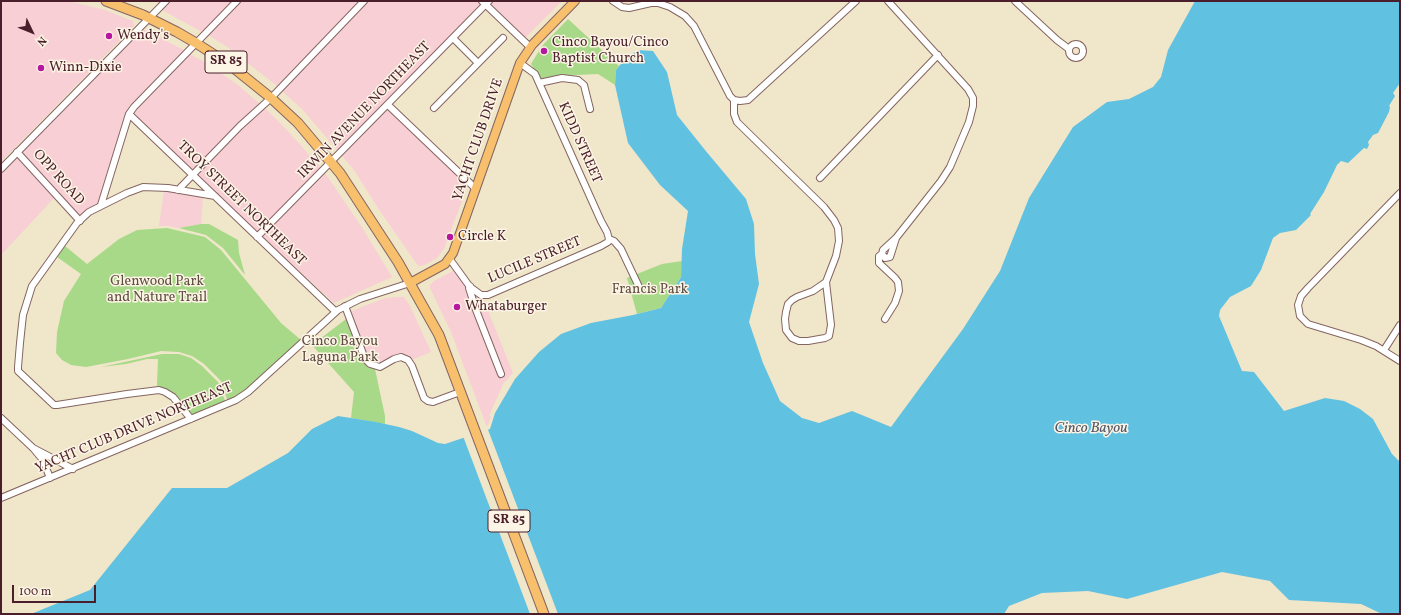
<!DOCTYPE html>
<html>
<head>
<meta charset="utf-8">
<style>
	body { margin:0 }
	#map { position:relative; width:1401px; height:615px; overflow:hidden; background:#f0e6c9; font-family:Vollkorn,serif }
	canvas { display:block }
	.frame { position:absolute; inset:0; border:2px solid #4a1f2b; pointer-events:none }
	.north { position:absolute; left:12px; top:12px; width:40px; height:40px; -webkit-text-stroke:3px #fcf5e5; paint-order:stroke; rotate:133deg; font-size:11px; font-weight:700; line-height:16px; text-align:center; color:#4a1f2b }
	.north::after { content:''; display:block; margin:auto; width:14px; height:18px; background:#4a1f2b; clip-path:polygon(50% 0,100% 100%,50% 72%,0 100%) }
	.scale { position:absolute; left:12px; top:585px; width:84px; height:18px; box-sizing:border-box; border:2px solid #4a1f2b; border-top:0; padding-left:5px; font-size:12px; line-height:14px; white-space:nowrap; color:#4a1f2b; -webkit-text-stroke:3px #fcf5e5; paint-order:stroke }
</style>
</head>
<body>
<div id="map">
<canvas width="1401" height="615"></canvas>
<div class="frame"></div>
<div class="north">N</div>
<div class="scale">100 m</div>
</div>
<script>
const c = document.querySelector('canvas').getContext('2d');
c.lineJoin = 'round';
function fillPath(path, color) {
  c.fillStyle = color;
  c.fill(path, 'evenodd');
}
function poly(rows) {
  const path = new Path2D();
  for (const r of rows) {
    if (r.length === 3) {
      path.moveTo(r[0] + r[2], r[1]);
      path.arc(r[0], r[1], r[2], 0, 2 * Math.PI);
      continue;
    }
    path.moveTo(r[0], r[1]);
    for (let i = 2; i < r.length; i += 2) path.lineTo(r[i], r[i + 1]);
  }
  return path;
}
function strokePath(path, color, width, dash) {
  c.strokeStyle = color;
  c.lineWidth = width;
  c.lineCap = dash ? 'butt' : 'round';
  c.setLineDash(dash || []);
  c.stroke(path);
}
function label(font, color, halo, rows, align = 'center') {
  c.font = font + ' Vollkorn,serif';
  c.lineWidth = 3;
  c.setLineDash([]);
  c.textBaseline = 'middle';
  c.strokeStyle = halo;
  c.fillStyle = color;
  for (const [text, x, y, turn = 0] of rows) {
    c.save();
    c.translate(x, y);
    c.rotate((+turn || 0) * Math.PI / 180);
    c.textAlign = isNaN(turn) ? turn : align;
    if (halo) c.strokeText(text, 0, 0);
    c.fillText(text, 0, 0);
    c.restore();
  }
}
fillPath(poly([
	[1,1,68,1,105,10,133,21,134,26,1,162],
	[170,1,233,1,202,32,162,10],
	[242,1,360,1,277,86,226,46,208,35],
	[369,1,478,1,481,4,338,151,302,109,282,91],
	[494,1,562,1,525,38,490,5],
	[143,29,184,50,132,104,125,113,122,127,99,203,87,210,80,216,22,152],
	[190,54,206,63,238,85,260,104,238,124,192,170,133,114],
	[265,108,287,130,321,168,258,232,197,175,242,129],
	[388,109,468,185,444,249,437,258,425,265,419,266,416,263,380,211,354,170,342,156],
	[18,156,55,197,1,255,1,173],
	[325,173,363,229,392,277,334,303,262,237],
	[164,191,203,197,201,224,179,228,167,226,159,226],
	[454,269,466,286,473,311,500,377,505,376,474,295,483,298,513,373,503,384,489,416,491,417,487,427,451,332,430,288,430,285,434,281,451,272],
	[399,297,404,297,410,306,431,352,411,360,409,357,400,354,392,356,379,364,371,362,368,358,350,313,354,310,385,298]
]), '#f7cfd4');
fillPath(poly([
	[568,19,619,66,616,70,615,85,598,74,556,76,540,79,531,64,542,46],
	[201,224,209,224,238,240,239,253,245,275,223,248,206,235,179,228],
	[167,228,205,237,221,250,281,323,301,340,242,394,228,402,221,381,204,364,192,356,179,352,161,351,128,359,86,367,71,365,62,360,56,353,57,332,64,301,81,274,57,257,65,246,87,264,119,239,137,230],
	[682,261,681,277,661,308,637,314,627,278,662,264],
	[346,319,360,350,371,367,375,369,385,416,385,424,351,418,354,392,312,345],
	[162,354,179,354,191,358,202,366,218,382,225,401,192,415,180,401,171,393,158,387,157,385,158,359,147,359,126,364,101,367]
]), '#a7d988');
fillPath(poly([
	[1195,1,1400,1,1400,83,1393,93,1395,96,1389,106,1390,107,1389,112,1378,133,1373,135,1368,142,1369,145,1367,149,1364,148,1348,163,1341,161,1337,165,1324,192,1310,214,1311,215,1296,230,1280,233,1273,238,1261,270,1251,286,1230,297,1220,310,1219,316,1242,371,1254,372,1284,411,1325,398,1344,401,1360,409,1373,419,1392,454,1400,462,1400,614,1382,614,1361,604,1289,600,1270,581,1222,572,1127,599,1088,591,1042,593,1009,606,1004,614,31,614,90,590,172,488,227,488,288,453,312,429,338,416,376,422,399,427,412,431,438,443,445,444,490,429,495,413,515,379,539,352,561,334,591,323,633,315,661,308,681,277,682,249,688,211,660,185,628,143,615,85,616,70,624,60,638,50,653,51,667,72,677,115,705,150,746,199,754,224,755,254,759,284,749,322,763,363,780,401,802,418,819,423,852,411,891,427,963,329,1000,271,1029,198,1073,127,1107,102,1129,99,1153,87,1161,77,1168,50]
]), '#61c1e0');
fillPath(poly([
	[487,427,558,614,530,614,463,436]
]), '#f0e6c9');
const minor = poly([
	[482,1,530,47],
	[613,1,622,7,629,8,651,3,658,3,670,7,685,16,694,26,730,96,734,100,734,114,737,122,824,207,834,220,838,228,839,241,836,256,826,282,813,291,797,297,792,300,788,304,786,312,785,319,786,330,792,338,799,341,808,341,825,338,829,336,831,325,826,282],
	[888,1,968,89,973,98,973,106,969,122,950,167,941,181,896,238,883,250,882,254,885,258,890,257,891,254,896,238],
	[1015,1,1057,40,1069,49],
	[453,38,478,63],
	[1076,51,7],
	[520,63,535,74,601,221,607,232,609,239],
	[539,83,562,78,578,80,584,85,590,109],
	[734,100,740,101,748,100,856,1],
	[388,105,475,188],
	[434,108,503,38],
	[129,114,336,312],
	[17,152,80,221],
	[1,169,166,1],
	[820,178,938,55],
	[178,190,240,126,271,98,364,1],
	[1400,193,1308,288,1301,296,1298,305,1300,316,1308,324,1361,340,1376,346,1400,361],
	[101,205,129,114,134,107,237,1],
	[257,237,489,1],
	[609,239,614,241,621,249,640,289],
	[882,254,879,256,879,263,895,278,898,282,899,291,895,303,885,319],
	[449,258,470,287,481,295,488,295,601,246,608,242,609,239],
	[470,286,469,288,476,310,501,374],
	[345,306,365,359,370,364,380,367,394,359,401,357,408,360,412,366,424,398,428,401,433,402,460,392],
	[1384,350,1400,325],
	[1,418,33,448],
	[191,419,173,397,165,392,159,390,127,394,57,405,54,405,18,371,18,367,20,343,23,315,32,286,77,223,89,212,127,193,143,187,168,188,215,196],
	[50,478,43,460,33,448,73,469],
	[1,498,236,400,248,392,338,310,360,299,410,283]
]);
const major = poly([
	[410,283,445,264,453,253,520,63,532,45,575,1]
]);
const highway = poly([
	[106,1,143,15,177,32,196,43,230,65,271,98,298,123,340,173,398,262,439,335,544,614]
]);
strokePath(minor, '#846562', 8);
strokePath(major, '#846562', 10);
strokePath(highway, '#846562', 11);
strokePath(minor, '#fff', 6);
strokePath(major, '#f8bf6c', 8);
strokePath(highway, '#f8bf6c', 9);
for (const [x, y, r, color] of [
	[109,36,4,"#b5179e"],
	[544,51,4,"#b5179e"],
	[41,68,4,"#b5179e"],
	[450,237,4,"#b5179e"],
	[457,307,4,"#b5179e"]
]) {
  const dot = new Path2D();
  dot.arc(x, y, r, 0, 2 * Math.PI);
  c.fillStyle = color;
  c.fill(dot);
  strokePath(dot, '#fcf5e5', 1.5);
}
for (const [x, y, w] of [
	[226,62,42],
	[509,521,42]
]) {
  const box = new Path2D();
  box.roundRect(x - w / 2, y - 11, w, 22, 3);
  c.fillStyle = '#fcf5e5';
  c.fill(box);
  strokePath(box, '#4a1f2b', 1);
}
label('bold 13px', '#4a1f2b', null, [
	["SR 85",226,62],
	["SR 85",509,521]
]);
label('14px', '#4a1f2b', '#fcf5e5', [
	["Wendy's",117,36],
	["Cinco Bayou/Cinco",552,43],
	["Baptist Church",552,59],
	["Winn-Dixie",49,68],
	["Circle K",458,237],
	["Whataburger",465,307]
], 'left');
label('14px', '#4a1f2b', '#fcf5e5', [
	["IRWIN AVENUE NORTHEAST",365,111,-46],
	["YACHT CLUB DRIVE",479,140,-71],
	["KIDD STREET",579,143,66],
	["OPP ROAD",58,178,48],
	["TROY STREET NORTHEAST",241,204,44],
	["LUCILE STREET",535,261,-23],
	["YACHT CLUB DRIVE NORTHEAST",134,429,-23]
]);
label('14px', '#614e42', '#fcf5e5', [
	["Glenwood Park",157,282],
	["and Nature Trail",157,298],
	["Francis Park",650,290],
	["Cinco Bayou",340,342],
	["Laguna Park",340,358]
]);
label('italic 15px', '#52586a', '#fcf5e5', [
	["Cinco Bayou",1091,429]
]);
</script>
</body>
</html>
